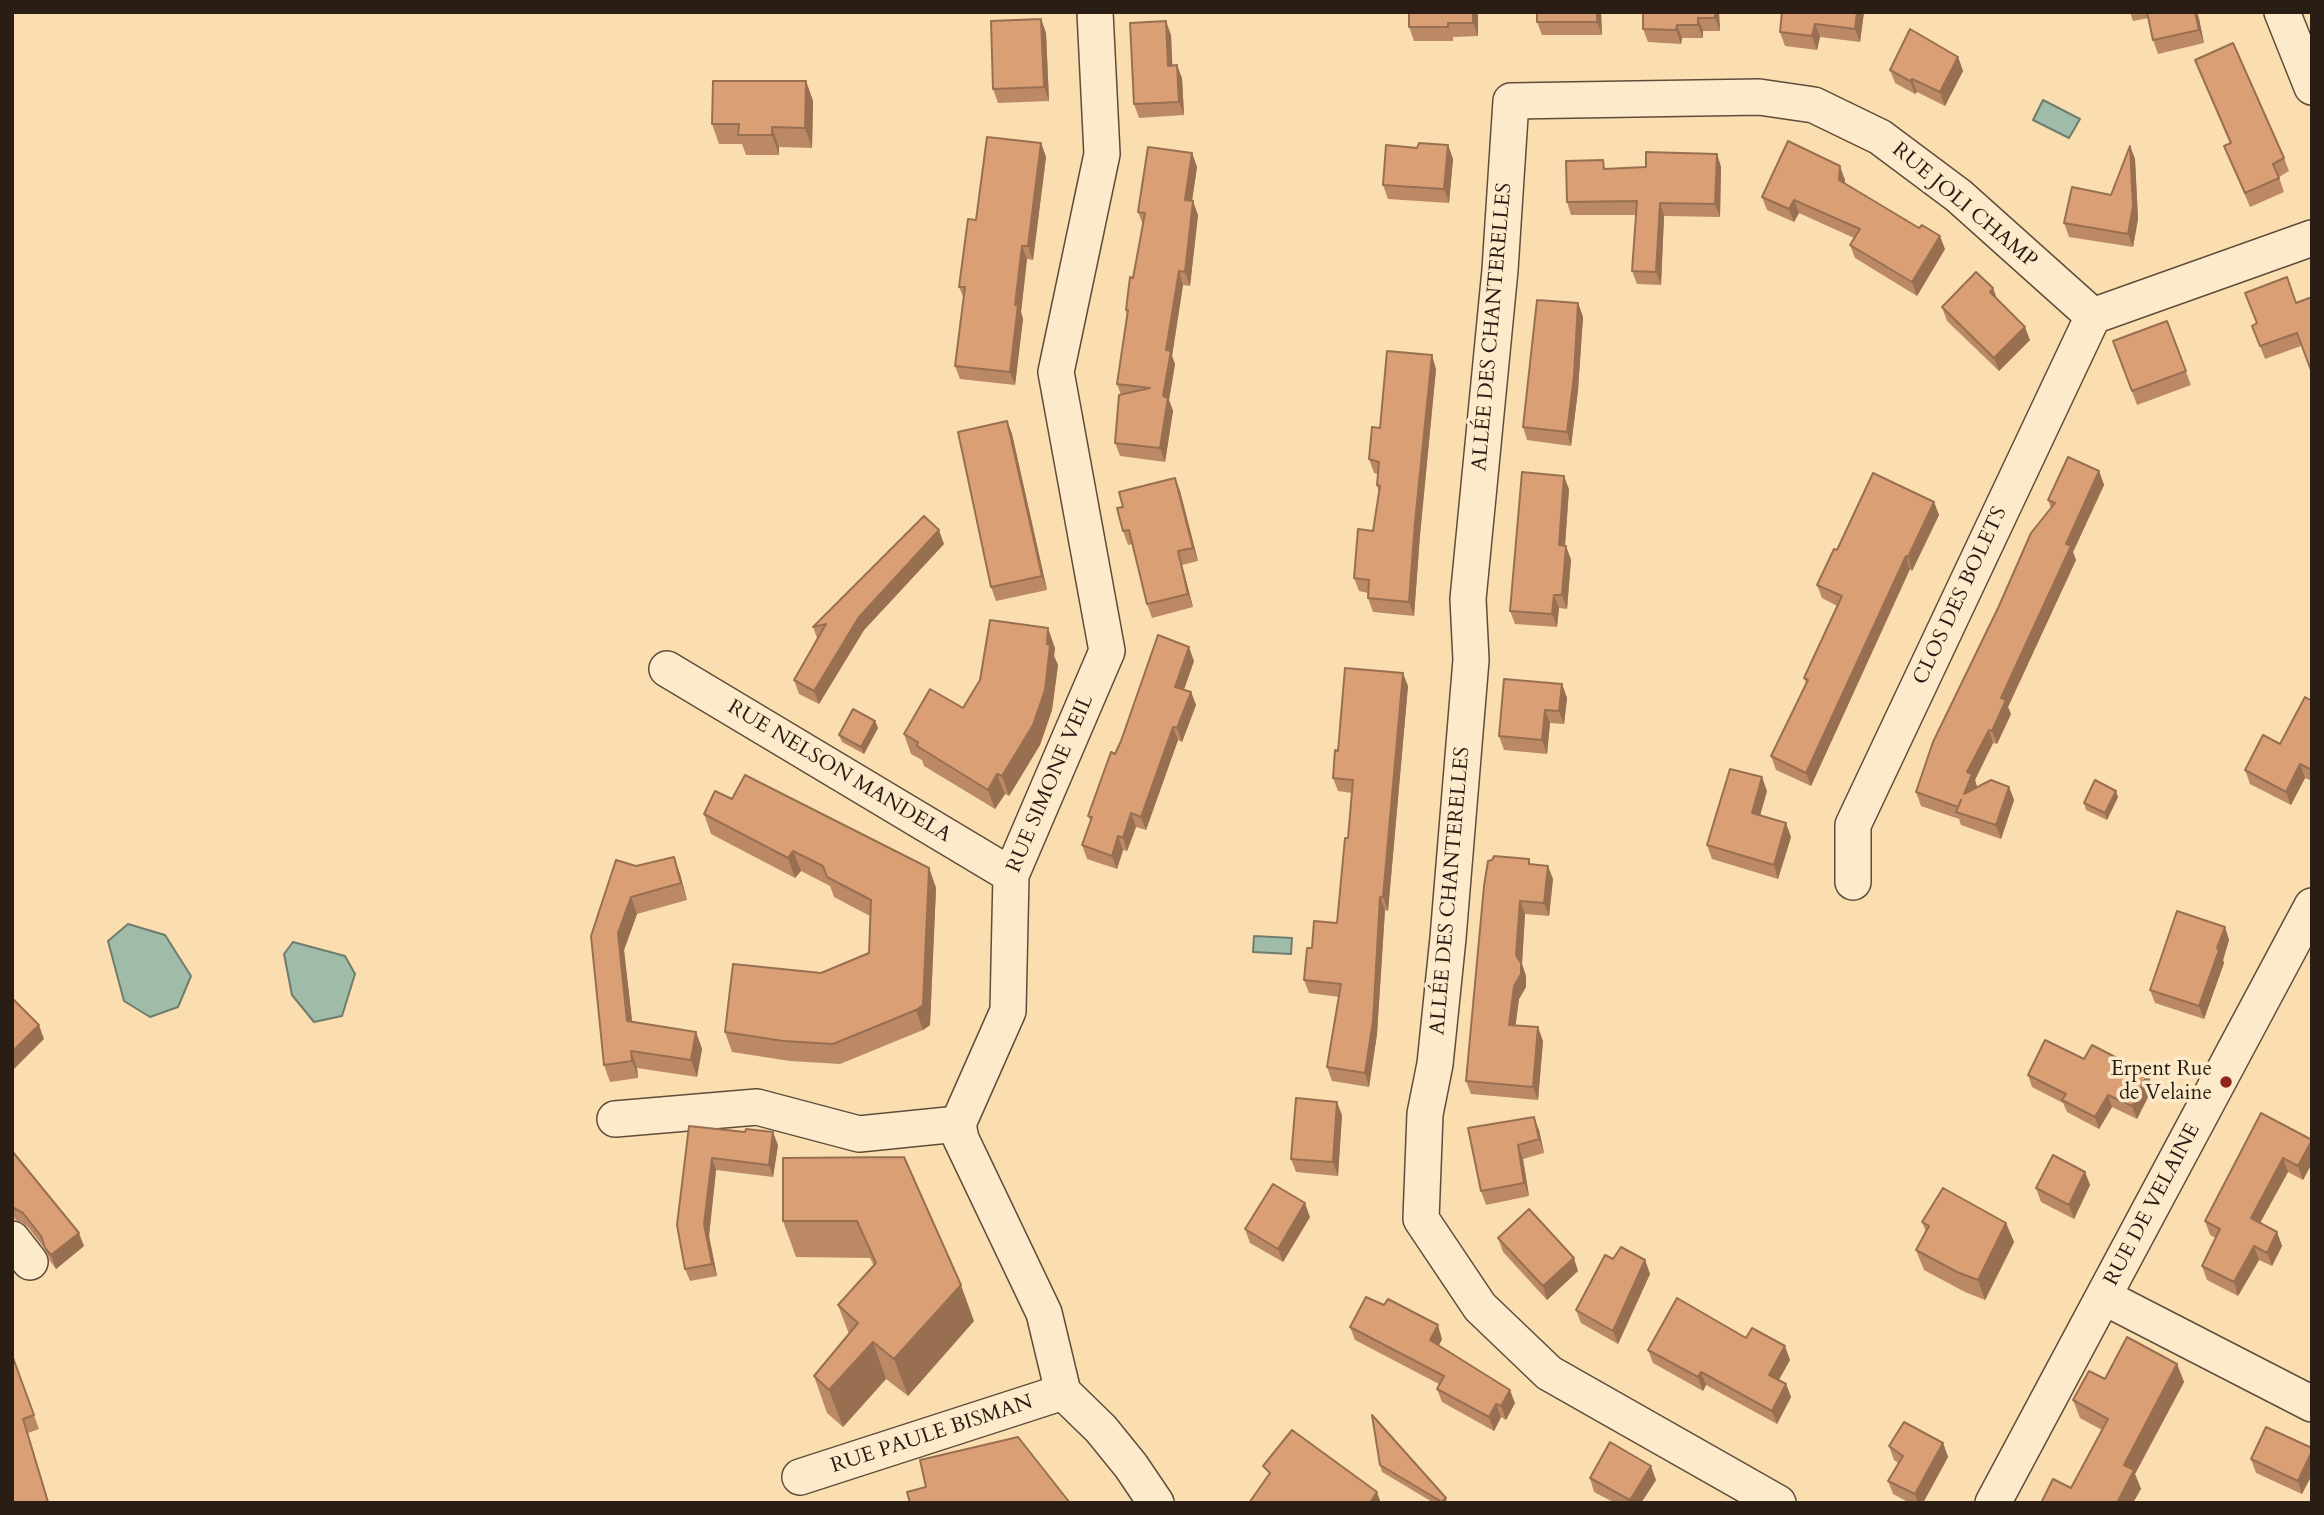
<!DOCTYPE html>
<html>
<head>
<meta charset="utf-8">
<style>
	body { margin:0 }
	#map { position:relative; width:2324px; height:1515px; overflow:hidden; background:#fbdeaf; font-family:Cardo,serif }
	canvas { display:block }
	.frame { position:absolute; inset:0; border:14px solid #291d14; pointer-events:none }
</style>
</head>
<body>
<div id="map">
<canvas width="2324" height="1515"></canvas>
<div class="frame"></div>
</div>
<script>
const c = document.querySelector('canvas').getContext('2d');
c.lineJoin = 'round';
function fillPath(path, color) {
  c.fillStyle = color;
  c.fill(path, 'evenodd');
}
function poly(rows) {
  const path = new Path2D();
  for (const r of rows) {
    path.moveTo(r[0], r[1]);
    for (let i = 2; i < r.length; i += 2) path.lineTo(r[i], r[i + 1]);
  }
  return path;
}
function strokePath(path, color, width, dash) {
  c.strokeStyle = color;
  c.lineWidth = width;
  c.lineCap = dash ? 'butt' : 'round';
  c.setLineDash(dash || []);
  c.stroke(path);
}
function label(font, color, halo, rows, align = 'center') {
  c.font = font + ' Cardo,serif';
  c.lineWidth = 7;
  c.setLineDash([]);
  c.textBaseline = 'middle';
  c.strokeStyle = halo;
  c.fillStyle = color;
  for (const [text, x, y, turn = 0] of rows) {
    c.save();
    c.translate(x, y);
    c.rotate((+turn || 0) * Math.PI / 180);
    c.textAlign = isNaN(turn) ? turn : align;
    if (halo) c.strokeText(text, 0, 0);
    c.fillText(text, 0, 0);
    c.restore();
  }
}
const water = poly([
	[2043,100,2080,119,2069,138,2033,120,2043,100],
	[128,924,165,935,191,976,178,1007,150,1017,124,1001,108,941,128,924],
	[1254,936,1292,938,1291,954,1253,952,1254,936],
	[293,942,345,956,355,974,342,1016,314,1022,292,995,284,954,293,942]
]);
fillPath(water, '#9fbca8');
strokePath(water, '#707c6d', 2);
const minor = poly([
	[1095,12,1102,154,1056,372,1107,651,1011,875,1008,1011,958,1124,961,1139,1044,1313,1063,1392,1101,1429,1131,1466,1156,1503],
	[2282,12,2312,87],
	[2093,316,2312,238],
	[667,669,1011,875],
	[1853,882,1853,825,2093,316],
	[615,1119,757,1107,859,1134,958,1124],
	[12,1239,30,1262],
	[2104,1297,2312,1404],
	[800,1477,1063,1392],
	[1778,1503,1549,1373,1480,1307,1421,1219,1425,1114,1435,1064,1448,938,1471,660,1468,599,1500,270,1511,101,1759,97,1814,105,1880,137,1959,196,2093,316],
	[1993,1503,2312,906]
]);
strokePath(minor, '#5e4d3b', 38);
strokePath(minor, '#fceacb', 35);
fillPath(poly([
	[1409,12,1478,12,1478,36,1453,37,1453,41,1414,41,1409,27],
	[1601,12,1602,35,1542,35,1537,22],
	[1719,12,1720,31,1703,31,1703,38,1682,38,1681,44,1648,42,1643,29],
	[1864,12,1860,42,1820,37,1817,50,1785,46,1780,32],
	[2130,12,2197,12,2204,43,2158,54,2153,40,2148,18,2133,21],
	[1041,19,1046,33,1049,101,998,103,993,89],
	[1171,35,1172,65,1182,78,1184,115,1139,118,1134,104],
	[1958,57,1963,71,1945,106,1917,92,1915,94,1895,83,1890,70],
	[2195,60,2284,158,2289,171,2279,177,2284,192,2250,207,2224,146,2230,143],
	[806,81,813,101,812,148,779,147,779,155,746,155,742,144,719,144,712,124],
	[1041,143,1046,157,1033,260,1027,259,1021,312,1023,319,1015,385,960,379,955,366,964,299,959,287,976,220],
	[1448,145,1453,159,1449,203,1388,199,1383,185,1417,148],
	[2130,146,2135,159,2138,219,2133,247,2069,237,2064,223,2111,195],
	[1192,153,1197,167,1192,201,1198,215,1190,286,1183,285,1172,356,1175,364,1169,400,1173,411,1165,462,1120,456,1115,443,1121,395,1117,384,1127,315,1126,310,1133,278,1143,225,1138,212],
	[1717,154,1721,167,1720,217,1664,216,1661,285,1637,284,1632,271,1636,215,1571,215,1567,202,1606,169,1646,167],
	[1845,180,1845,183,1945,249,1917,296,1855,258,1850,245,1854,238,1799,213,1794,222,1767,210,1762,197],
	[1993,288,1997,300,2030,340,1999,371,1947,321,1942,307],
	[1578,303,1583,317,1578,390,1571,446,1527,440,1523,427],
	[2296,303,2301,346,2265,359,2252,326],
	[2167,321,2191,385,2137,405,2113,341],
	[1436,369,1420,535,1414,616,1373,612,1368,598,1368,593,1359,591,1354,578,1373,531,1379,492,1377,485,1378,474,1374,473,1369,459,1380,428],
	[1007,421,1012,434,1047,590,996,601,991,587],
	[2099,471,2104,485,2073,552,2076,560,2008,707,2011,714,1997,744,1993,743,1975,780,1977,787,2009,787,2014,800,2001,839,1961,825,1959,819,1921,806,1916,792,2051,508,2048,500],
	[1175,478,1180,491,1198,561,1182,565,1193,607,1152,618,1147,604,1132,544,1128,545,1123,531,1123,507],
	[1569,489,1565,546,1566,546,1571,560,1567,609,1559,608,1557,627,1515,624,1510,611],
	[1934,502,1939,515,1912,571,1910,569,1811,786,1776,770,1771,756,1806,683,1804,678,1837,606,1822,598,1817,585],
	[944,544,864,630,819,704,799,694,794,680,817,638,813,627],
	[1055,648,1054,656,1058,665,1052,710,1040,745,1009,796,1005,794,995,809,924,766,922,760,911,754,904,734,963,708],
	[1194,661,1184,690,1191,692,1196,705,1182,742,1178,740,1146,830,1136,827,1127,851,1123,850,1117,869,1087,859,1082,845,1091,822,1088,816,1115,754],
	[1562,684,1567,698,1564,724,1550,723,1547,754,1504,750,1499,736],
	[1408,686,1388,911,1385,910,1377,1034,1369,1087,1332,1081,1327,1067,1339,997,1309,993,1304,980,1312,948,1337,923,1348,838,1352,793,1338,791,1333,778,1338,751],
	[2312,701,2312,781,2305,778,2291,805,2250,784,2245,770,2280,744],
	[875,721,878,728,864,754,842,742,839,735],
	[1767,791,1760,815,1791,837,1778,879,1712,859,1707,845],
	[2118,797,2107,820,2086,810,2084,803],
	[732,799,929,868,936,888,930,1025,923,1030,840,1064,790,1061,732,1052,725,1032,821,973,869,953,870,916,834,897,830,886,801,871,795,878,711,834,704,814],
	[616,860,636,866,680,874,687,900,637,914,624,950,632,1021,696,1032,702,1049,697,1077,637,1068,638,1078,610,1082,604,1065],
	[1530,864,1553,879,1549,916,1525,914,1522,964,1526,976,1526,987,1519,999,1515,1025,1543,1041,1538,1100,1471,1094,1466,1081],
	[2225,927,2229,940,2223,960,2224,963,2204,1019,2155,1003,2150,990],
	[2084,1059,2153,1087,2137,1119,2112,1107,2099,1129,2067,1112,2063,1103,2032,1087,2028,1075],
	[2261,1113,2312,1140,2312,1163,2303,1180,2288,1172,2260,1223,2277,1232,2282,1246,2272,1266,2259,1260,2238,1296,2207,1280,2202,1266,2216,1238,2210,1235,2205,1221],
	[1342,1115,1338,1176,1296,1172,1291,1159],
	[689,1126,778,1145,773,1177,716,1170,709,1236,717,1276,690,1281,685,1269],
	[1468,1128,1539,1130,1544,1153,1523,1159,1529,1196,1486,1205,1481,1191],
	[12,1151,84,1246,56,1269,50,1261,45,1249,28,1227,16,1220,12,1215],
	[783,1158,974,1321,908,1396,886,1379,843,1427,827,1413,814,1376,849,1334,838,1305,874,1266,870,1258,796,1257,783,1221],
	[2085,1172,2090,1185,2074,1219,2041,1202,2036,1188],
	[1310,1217,1283,1262,1250,1243,1245,1229],
	[1922,1222,2006,1223,2014,1242,1985,1300,1965,1292,1924,1270,1916,1250,1926,1232],
	[1498,1238,1578,1271,1547,1300,1503,1252],
	[1613,1259,1645,1260,1650,1274,1618,1344,1581,1323,1576,1310],
	[1350,1327,1442,1339,1439,1345,1515,1403,1506,1420,1501,1417,1494,1431,1442,1402,1437,1389,1439,1384,1355,1340],
	[1746,1338,1790,1360,1779,1380,1786,1384,1791,1397,1777,1424,1706,1385,1703,1391,1653,1363,1648,1350],
	[12,1355,39,1429,28,1433,49,1503,12,1503],
	[2177,1364,2184,1382,2135,1474,2141,1489,2071,1488,2102,1430,2080,1418,2073,1400,2105,1379],
	[1943,1443,1948,1457,1923,1503,1910,1503,1893,1494,1888,1481,1898,1463,1894,1460,1889,1446],
	[2312,1448,2302,1494,2256,1473,2251,1459],
	[1380,1465,1446,1498,1447,1503,1434,1503,1382,1472],
	[1590,1478,1656,1480,1641,1503,1615,1503,1594,1492]
]), '#bb8965');
fillPath(poly([
	[1473,12,1478,12,1478,36,1473,23],
	[1597,12,1601,12,1602,35,1597,22],
	[1715,12,1719,12,1720,31,1715,18],
	[1857,12,1864,12,1860,42,1855,29],
	[2195,12,2197,12,2199,18,2204,43,2199,30],
	[1698,18,1703,31,1703,38,1698,25],
	[1041,19,1046,33,1049,101,1044,87],
	[1166,21,1171,35,1173,79,1168,66],
	[1815,24,1820,37,1817,50,1812,36],
	[1677,25,1682,38,1681,44,1676,30],
	[1958,57,1963,71,1945,106,1940,92],
	[1177,65,1182,78,1184,115,1179,102],
	[1912,79,1917,92,1915,94,1910,81],
	[806,81,813,101,812,148,805,128],
	[772,127,779,147,779,155,772,135],
	[1041,143,1046,157,1033,260,1028,246],
	[1448,145,1453,159,1449,203,1444,189],
	[2130,146,2135,159,2138,219,2133,247,2128,234],
	[1192,153,1197,167,1190,214,1185,200],
	[1717,154,1721,167,1720,217,1715,204],
	[1840,166,1845,180,1844,193,1839,180],
	[1794,200,1799,213,1794,222,1789,209],
	[1193,201,1198,215,1190,286,1185,272],
	[1660,203,1664,216,1661,285,1656,272],
	[1940,236,1945,249,1917,296,1912,282],
	[1022,246,1027,259,1021,312,1023,319,1015,385,1010,372,1015,305],
	[1179,271,1183,285,1172,356,1175,364,1169,400,1173,411,1165,462,1160,448,1163,396,1166,350],
	[1993,288,1998,302,1990,292],
	[1578,303,1583,317,1578,390,1571,446,1567,432],
	[2025,327,2030,340,1999,371,1994,358],
	[1432,355,1436,369,1420,535,1414,616,1409,602,1415,522],
	[1007,421,1012,434,1047,590,1042,576],
	[2099,471,2104,485,2073,552,2076,560,2008,707,2011,714,1997,744,1992,731,2001,698,2066,544],
	[1564,476,1569,489,1564,559,1559,545],
	[1175,478,1180,491,1198,561,1193,548],
	[1934,502,1939,515,1912,571,1908,557],
	[939,530,944,544,864,630,819,704,814,691,859,617],
	[1566,546,1571,560,1567,609,1562,595],
	[1178,551,1182,565,1193,607,1188,594],
	[1906,556,1910,569,1811,786,1806,773],
	[1554,595,1559,608,1557,627,1552,614],
	[1048,628,1055,648,1054,656,1058,665,1052,710,1040,745,1009,796,1002,776,1047,644],
	[1189,647,1194,661,1180,700,1175,687],
	[1403,673,1408,686,1388,911,1383,897],
	[1562,684,1567,698,1564,724,1559,711],
	[1191,692,1196,705,1182,742,1177,728],
	[1545,710,1550,723,1547,754,1542,740],
	[875,721,878,728,864,754,861,747],
	[1173,727,1178,740,1146,830,1141,817],
	[1989,730,1993,743,1975,780,1977,787,1964,794,1967,772],
	[2300,764,2305,778,2291,805,2286,792],
	[997,774,1005,794,995,809,988,790],
	[1762,777,1767,791,1757,826,1752,813],
	[2009,787,2014,800,2001,839,1996,825],
	[2116,791,2118,797,2107,820,2105,813],
	[1131,813,1136,827,1127,851,1123,838],
	[1786,823,1791,837,1778,879,1774,865],
	[1118,836,1123,850,1117,869,1112,856],
	[793,851,801,871,795,878,788,858],
	[674,857,680,874,687,900,681,883],
	[1548,866,1553,879,1549,916,1544,903],
	[929,868,936,888,930,1025,923,1030,916,1010],
	[631,897,637,914,624,950,634,1038,627,1021,618,933],
	[1380,897,1385,910,1377,1034,1369,1087,1365,1073],
	[1520,901,1525,914,1522,964,1526,976,1526,987,1519,999,1514,1038,1509,1025,1516,955],
	[2225,927,2229,940,2223,960,2224,963,2204,1019,2199,1006],
	[39,1025,44,1039,12,1071,12,1052],
	[1538,1027,1543,1041,1538,1100,1533,1087],
	[696,1032,702,1049,697,1077,691,1060],
	[631,1051,637,1068,638,1078,632,1061],
	[2148,1074,2153,1087,2137,1119,2132,1106],
	[2108,1095,2112,1107,2099,1129,2095,1117],
	[1337,1102,1342,1115,1338,1176,1333,1162],
	[1534,1117,1539,1130,1544,1153,1539,1139],
	[773,1132,778,1145,773,1177,769,1165],
	[2312,1140,2312,1163,2303,1180,2298,1166],
	[1518,1145,1523,1159,1529,1196,1524,1183],
	[712,1158,716,1170,709,1236,717,1276,712,1264,704,1224],
	[2283,1158,2288,1172,2255,1232,2251,1218],
	[2085,1172,2090,1185,2074,1219,2069,1205],
	[1305,1203,1310,1217,1283,1262,1278,1249],
	[2006,1223,2014,1242,1985,1300,1978,1280],
	[2277,1232,2282,1246,2272,1266,2267,1253],
	[79,1233,84,1246,56,1269,51,1255],
	[2254,1246,2259,1260,2238,1296,2234,1282],
	[1574,1258,1578,1271,1547,1300,1543,1286],
	[1645,1260,1650,1274,1618,1344,1613,1331],
	[961,1285,974,1321,908,1396,894,1359],
	[1438,1325,1442,1339,1435,1353,1430,1340],
	[873,1342,886,1379,843,1427,829,1390],
	[1785,1346,1790,1360,1774,1388,1769,1375],
	[2177,1364,2184,1382,2135,1474,2141,1489,2133,1503,2117,1503,2124,1465],
	[1701,1372,1706,1385,1703,1391,1698,1377],
	[1786,1384,1791,1397,1777,1424,1772,1411],
	[1510,1390,1515,1403,1506,1420,1501,1406],
	[1496,1404,1501,1417,1494,1431,1489,1417],
	[1943,1443,1948,1457,1923,1503,1918,1503,1915,1494],
	[2312,1451,2312,1475,2302,1494,2298,1481],
	[1651,1466,1656,1480,1641,1503,1631,1503,1630,1500],
	[1377,1492,1381,1503,1370,1503]
]), '#996f52');
const building = poly([
	[1409,12,1473,12,1473,23,1448,23,1448,27,1409,27,1409,12],
	[1537,12,1597,12,1597,22,1537,22,1537,12],
	[1643,12,1715,12,1715,18,1698,18,1698,25,1677,25,1676,30,1643,29,1643,12],
	[1782,12,1857,12,1855,29,1815,24,1812,36,1780,32,1782,12],
	[2147,12,2195,12,2199,30,2153,40,2147,12],
	[1041,19,1044,87,993,89,991,21,1041,19],
	[1166,21,1168,66,1177,65,1179,102,1134,104,1130,23,1166,21],
	[1910,29,1958,57,1940,92,1912,79,1910,81,1890,70,1910,29],
	[2233,43,2284,158,2273,164,2279,178,2245,193,2224,146,2231,143,2195,60,2233,43],
	[713,81,806,81,805,128,772,127,772,135,738,135,739,124,712,124,713,81],
	[987,137,1041,143,1028,246,1022,246,1015,305,1018,305,1010,372,955,366,965,287,959,287,968,219,976,220,987,137],
	[1788,141,1840,166,1839,180,1919,228,1922,225,1940,236,1912,282,1850,245,1860,229,1794,200,1789,209,1762,197,1788,141],
	[1419,143,1448,145,1444,189,1383,185,1386,145,1417,148,1419,143],
	[2130,146,2133,206,2128,234,2064,223,2072,187,2111,195,2130,146],
	[1148,147,1192,153,1185,200,1193,201,1185,272,1179,271,1166,350,1171,351,1163,396,1168,398,1160,448,1115,443,1119,395,1150,388,1117,384,1128,310,1126,310,1130,277,1133,278,1145,213,1138,212,1148,147],
	[1646,152,1717,154,1715,204,1660,203,1656,272,1632,271,1637,201,1567,202,1566,161,1603,160,1604,169,1646,167,1646,152],
	[1976,272,1993,288,1990,292,2025,327,1994,358,1942,307,1976,272],
	[2287,277,2296,303,2312,297,2312,373,2297,333,2260,346,2252,326,2257,323,2245,293,2287,277],
	[1537,300,1578,303,1574,376,1567,432,1523,427,1537,300],
	[2167,321,2186,371,2132,391,2113,341,2167,321],
	[1387,351,1432,355,1415,522,1409,602,1368,598,1369,580,1354,578,1358,529,1373,531,1380,486,1377,485,1379,462,1369,459,1372,427,1380,428,1387,351],
	[1007,421,1042,576,991,587,958,432,1007,421],
	[2068,457,2099,471,2066,544,2071,546,2001,698,2006,700,1992,731,1989,730,1967,772,1972,774,1964,794,1991,780,2009,787,1996,825,1956,812,1961,800,1958,807,1916,792,1933,742,1999,606,2031,533,2055,503,2048,500,2068,457],
	[1522,472,1564,476,1559,545,1566,546,1562,595,1554,595,1552,614,1510,611,1522,472],
	[1873,473,1934,502,1908,557,1906,556,1806,773,1771,756,1808,680,1804,678,1842,596,1817,585,1834,549,1837,550,1873,473],
	[1175,478,1193,548,1178,551,1188,594,1147,604,1129,530,1123,531,1117,508,1123,507,1119,492,1175,478],
	[924,516,939,530,859,617,814,691,794,680,826,624,813,627,924,516],
	[990,620,1048,628,1047,644,1050,645,1045,690,1033,725,1002,776,997,774,988,790,917,746,918,742,904,734,930,689,963,708,980,680,990,620],
	[1158,635,1189,647,1175,687,1191,692,1177,728,1173,727,1141,817,1131,813,1123,838,1118,836,1112,856,1082,845,1092,817,1088,816,1111,752,1115,754,1121,741,1158,635],
	[1345,668,1403,673,1383,897,1380,897,1373,1021,1365,1073,1327,1067,1341,984,1304,980,1307,948,1312,948,1314,921,1337,923,1345,838,1348,838,1353,780,1333,778,1335,750,1338,751,1345,668],
	[1504,679,1562,684,1559,711,1545,710,1542,740,1499,736,1504,679],
	[2305,697,2312,701,2312,770,2300,764,2286,792,2245,770,2263,735,2280,744,2305,697],
	[853,709,875,721,861,747,839,735,853,709],
	[1730,769,1762,777,1752,813,1786,823,1774,865,1707,845,1730,769],
	[745,775,929,868,923,1005,916,1010,833,1044,783,1041,725,1032,733,964,821,973,869,953,871,900,827,877,823,866,793,851,788,858,704,814,715,791,732,799,745,775],
	[2095,780,2116,791,2105,813,2084,803,2095,780],
	[1494,856,1529,859,1529,864,1548,866,1544,903,1520,901,1516,955,1521,963,1521,974,1514,986,1509,1025,1538,1027,1533,1087,1466,1081,1484,886,1488,861,1492,860,1494,856],
	[674,857,681,883,631,897,618,933,627,1021,696,1032,691,1060,631,1051,632,1061,604,1065,591,936,616,860,636,866,674,857],
	[2177,911,2225,927,2217,948,2219,950,2199,1006,2150,990,2177,911],
	[14,1000,39,1025,12,1052,12,1002,14,1000],
	[2045,1040,2084,1059,2092,1045,2148,1074,2132,1106,2108,1095,2095,1117,2062,1100,2066,1094,2028,1075,2045,1040],
	[1296,1098,1337,1102,1333,1162,1291,1159,1296,1098],
	[2261,1113,2312,1140,2298,1166,2283,1158,2251,1218,2277,1232,2267,1253,2254,1246,2234,1282,2202,1266,2220,1229,2205,1221,2261,1113],
	[1534,1117,1539,1139,1518,1145,1524,1183,1481,1191,1468,1128,1534,1117],
	[689,1126,745,1132,746,1129,773,1132,769,1165,712,1158,704,1224,712,1264,685,1269,677,1225,689,1126],
	[12,1151,79,1233,51,1255,45,1248,41,1236,23,1213,12,1207,12,1151],
	[2053,1155,2085,1172,2069,1205,2036,1188,2053,1155],
	[904,1157,961,1285,894,1359,873,1342,829,1390,814,1376,858,1323,838,1305,876,1263,857,1221,783,1221,783,1158,904,1157],
	[1273,1184,1305,1203,1278,1249,1245,1229,1273,1184],
	[1943,1188,2006,1223,1978,1280,1957,1272,1916,1250,1929,1226,1922,1222,1943,1188],
	[1529,1209,1574,1258,1543,1286,1498,1238,1529,1209],
	[1621,1247,1645,1260,1613,1331,1576,1310,1605,1255,1613,1259,1621,1247],
	[1366,1297,1384,1305,1388,1299,1438,1325,1430,1340,1510,1390,1501,1406,1496,1404,1489,1417,1437,1389,1444,1376,1350,1327,1366,1297],
	[1677,1298,1746,1338,1752,1328,1785,1346,1769,1375,1786,1384,1772,1411,1701,1372,1698,1377,1648,1350,1677,1298],
	[2127,1337,2177,1364,2124,1465,2134,1470,2117,1503,2041,1503,2053,1479,2071,1488,2108,1419,2073,1400,2089,1371,2105,1379,2127,1337],
	[12,1355,34,1415,23,1419,48,1502,46,1503,12,1503,12,1355],
	[1372,1415,1446,1498,1442,1502,1380,1465,1372,1415],
	[1904,1422,1943,1443,1915,1494,1888,1481,1903,1456,1889,1446,1904,1422],
	[2266,1427,2312,1448,2312,1451,2298,1481,2251,1459,2266,1427],
	[1292,1430,1377,1492,1370,1503,1249,1503,1270,1473,1263,1466,1292,1430],
	[1018,1437,1070,1503,910,1503,907,1492,926,1487,920,1460,1018,1437],
	[1610,1442,1651,1466,1630,1500,1590,1478,1610,1442]
]);
fillPath(building, '#da9f75');
strokePath(building, '#996f52', 2);
for (const [x, y, r, color] of [
	[2226,1082,7,"#8f2418"]
]) {
  const dot = new Path2D();
  dot.arc(x, y, r, 0, 2 * Math.PI);
  c.fillStyle = color;
  c.fill(dot);
  strokePath(dot, '#fceacb', 2.5);
}
label('21px', '#291d14', '#fceacb', [
	["RUE JOLI CHAMP",1964,206,40],
	["ALLÉE DES CHANTERELLES",1493,327,-85],
	["CLOS DES BOLETS",1961,596,-65],
	["RUE NELSON MANDELA",839,772,31],
	["RUE SIMONE VEIL",1051,784,-67],
	["ALLÉE DES CHANTERELLES",1451,891,-85],
	["RUE DE VELAINE",2153,1205,-62],
	["RUE PAULE BISMAN",932,1435,-18]
]);
label('21px', '#291d14', '#fceacb', [
	["Erpent Rue",2212,1070],
	["de Velaine",2212,1094]
], 'right');
</script>
</body>
</html>
